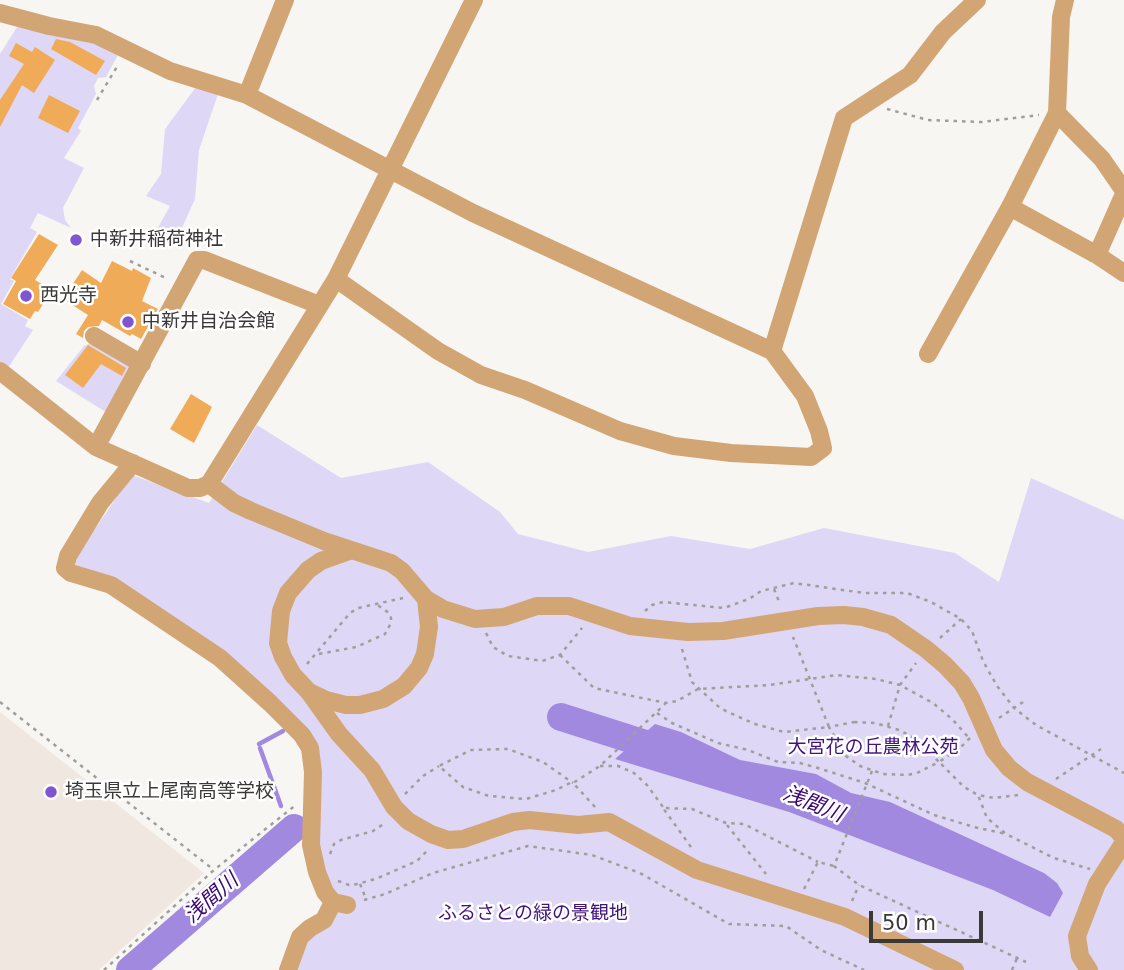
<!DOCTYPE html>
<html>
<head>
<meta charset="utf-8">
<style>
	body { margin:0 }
	#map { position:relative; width:1124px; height:970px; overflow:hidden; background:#f8f6f3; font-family:"DejaVu Sans",sans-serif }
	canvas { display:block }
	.scale { position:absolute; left:869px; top:911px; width:114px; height:32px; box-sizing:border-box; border:4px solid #3a3938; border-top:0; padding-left:9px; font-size:21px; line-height:24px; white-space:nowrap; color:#3a3938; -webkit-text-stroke:5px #fff; paint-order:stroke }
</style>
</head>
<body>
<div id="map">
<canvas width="1124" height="970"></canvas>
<div class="scale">50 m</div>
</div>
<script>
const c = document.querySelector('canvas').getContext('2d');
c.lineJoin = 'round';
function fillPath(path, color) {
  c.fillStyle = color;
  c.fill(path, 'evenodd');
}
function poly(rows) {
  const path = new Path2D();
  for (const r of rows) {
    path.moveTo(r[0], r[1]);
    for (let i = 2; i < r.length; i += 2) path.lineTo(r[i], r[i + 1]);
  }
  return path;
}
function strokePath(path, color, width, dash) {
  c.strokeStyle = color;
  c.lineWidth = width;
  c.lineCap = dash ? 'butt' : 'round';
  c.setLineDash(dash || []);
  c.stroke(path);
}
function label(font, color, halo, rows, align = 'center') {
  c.font = font + ' "DejaVu Sans","Noto Sans JP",sans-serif';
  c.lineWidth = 5;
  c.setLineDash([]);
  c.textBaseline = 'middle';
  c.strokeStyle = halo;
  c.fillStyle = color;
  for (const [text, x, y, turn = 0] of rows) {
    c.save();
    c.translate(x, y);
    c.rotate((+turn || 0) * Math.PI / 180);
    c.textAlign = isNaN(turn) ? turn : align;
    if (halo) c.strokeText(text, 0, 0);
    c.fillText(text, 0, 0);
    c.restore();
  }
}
fillPath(poly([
	[0,712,204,873,99,970,0,970]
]), '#efe7e0');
fillPath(poly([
	[19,24,95,39,119,53,106,77,98,78,94,86,96,94,78,128,81,131,64,158,84,168,63,208,65,220,71,228,38,213,30,228,37,232,10,279,14,281,1,304,28,320,25,326,33,330,8,368,0,362,0,54],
	[196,87,219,91,199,150,195,199,175,243,155,233,170,206,146,196,161,174,165,129],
	[93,342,135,365,109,414,56,381,84,346],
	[257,425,341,478,428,462,500,512,518,534,588,552,671,536,750,549,824,528,955,553,999,582,1031,478,1124,520,1124,970,288,970,333,902,318,867,320,804,293,716,77,567,74,559,132,475,209,503]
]), '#ded7f6');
fillPath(poly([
	[655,724,681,732,740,760,816,774,851,793,890,802,1044,873,1057,883,1063,893,1050,917,993,890,789,812,615,759]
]), '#a189e0');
strokePath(poly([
	[259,744,283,731],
	[260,748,281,806]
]), '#a189e0', 4.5);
strokePath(poly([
	[561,717,671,752],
	[130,970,294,828]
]), '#a189e0', 28);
fillPath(poly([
	[56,39,70,42,105,61,96,75,51,49],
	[16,43,32,52,35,47,55,60,34,93,22,85,0,127,0,100,24,64,9,56],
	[49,95,80,111,68,133,38,118],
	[39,234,58,245,35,280,52,290,38,312,35,311,30,319,3,304,16,281,11,278],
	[112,261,132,271,133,268,151,278,142,301,158,309,141,339,132,334,130,336,102,320,99,326,88,327,84,331,83,338,76,334,88,315,63,299,82,270,101,283],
	[88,345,126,368,122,376,101,364,83,388,65,375],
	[191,394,212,407,194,443,170,429]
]), '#f0ab58');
strokePath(poly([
	[97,100,118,65],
	[887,109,928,120,982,122,1039,115],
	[130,261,168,279],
	[774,589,780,604],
	[645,611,652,605,663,602,724,608,749,599,761,591,794,583,864,593,907,593,931,602,961,619,972,631,983,661,997,686,1014,708,1036,725,1124,773],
	[486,633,493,647,508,656,542,661,560,655,582,628],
	[940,638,961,619],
	[682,649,692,682,720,708,728,712,755,724,784,732,829,727,793,637],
	[319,654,356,647,385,634,391,623,391,618,389,613,376,604],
	[560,655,594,688,666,703,677,701,698,689,770,685,836,675,876,679,900,685,933,703,952,719,969,738],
	[307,664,350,613,358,608,403,598],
	[0,702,214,870],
	[657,713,672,723,718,743,748,750,778,762,800,763,818,768,865,783,934,815,974,827,1006,834],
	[999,718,1023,702],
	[854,722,875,723,899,730,918,740,939,762,917,773,907,775,883,774,860,766,846,756,829,727,854,722],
	[888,726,900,685,916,663],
	[970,738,961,747,939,762,964,787,978,795],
	[600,766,618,766,634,773,647,785,663,807],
	[872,771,834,866,859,885,1026,962],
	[1056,779,1101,749],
	[570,783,556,790,526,799,489,796,463,787,439,766,471,750,508,749,543,762,573,783],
	[405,794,423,776,439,766],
	[1018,795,994,798,978,795,987,818,1006,834,1054,858,1090,869],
	[595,807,573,783,600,766,665,704],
	[727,825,766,874],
	[691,847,663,808,692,809,726,823,744,824,818,862],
	[330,854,334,844,341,840,373,831,385,823],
	[338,881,349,885,358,884,378,878,417,861,427,851],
	[360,884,366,899],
	[804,889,818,862,834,866],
	[364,900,385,894,433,873,528,846,592,855,640,873,729,924,786,926,821,950,864,970],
	[852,901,859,885],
	[104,970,214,870,297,804],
	[1012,970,1017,958]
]), '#a09e9c', 2.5, [3.5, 5]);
strokePath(poly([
	[0,13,49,26,96,35,170,71,247,95,473,213,772,351,844,118,910,75,943,32,977,0],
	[247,95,285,0],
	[1057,113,1102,159,1124,191],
	[1010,207,1097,255,1124,273],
	[1097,255,1124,194],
	[336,279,438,351,481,375,525,390,620,431,674,446,731,453,811,457,823,448,819,431,805,396,772,351],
	[94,336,142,364],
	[928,354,1010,207,1057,113,1061,17,1065,0],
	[0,371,96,447,188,488,200,488,209,484,336,279,474,0],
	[96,447,197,260,204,260,319,305],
	[133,463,100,503,68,556,65,568,71,573,111,585,220,658,270,703,302,735,310,748,313,772,311,845,317,872,325,892,333,902,347,905],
	[209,484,234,503,251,511,324,541,391,563,402,571,426,599,443,609,475,619,504,617,537,606,569,606,630,626,688,632,723,631,818,616,844,615,863,617,891,625,926,649,945,665,962,683,971,698,994,750,1009,768,1027,782,1116,829,1124,838],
	[349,551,321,561,308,570,288,593,281,611,278,643,283,657,293,675,309,692,326,700,346,705,360,705,383,699,404,686,419,668,425,654,429,627,426,599],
	[309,692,339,734,372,770,394,807,408,821,431,834,448,840,463,839,513,822,529,820,578,825,609,822,697,870,845,917,955,970],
	[288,970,300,937,310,928,324,920,333,902],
	[1089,970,1080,956,1077,936,1097,884,1124,842]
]), '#d2a574', 18);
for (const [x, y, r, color] of [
	[76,240,7,"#8056d0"],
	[26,296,7,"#8056d0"],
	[128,322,7,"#8056d0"],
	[51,792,7,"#8056d0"]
]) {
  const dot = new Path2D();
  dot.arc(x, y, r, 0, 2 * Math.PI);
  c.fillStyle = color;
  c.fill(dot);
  strokePath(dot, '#fff', 2.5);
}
label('19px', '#3a3938', '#fff', [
	["中新井稲荷神社",90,240],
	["西光寺",40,296],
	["中新井自治会館",142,322],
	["埼玉県立上尾南高等学校",65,792]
], 'left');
label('19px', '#42157c', '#fff', [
	["大宮花の丘農林公苑",873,748],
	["ふるさとの緑の景観地",533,914]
]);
label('italic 21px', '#3a0773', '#fff', [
	["浅間川",813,805,22],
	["浅間川",212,899,-41]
]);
</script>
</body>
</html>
